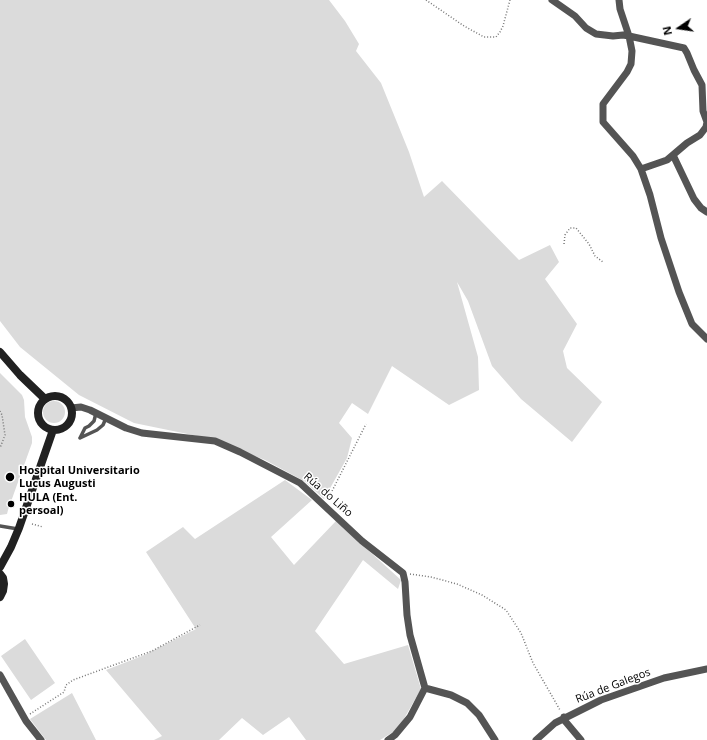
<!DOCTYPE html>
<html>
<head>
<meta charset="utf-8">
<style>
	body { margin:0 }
	#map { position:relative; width:707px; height:740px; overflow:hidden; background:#fff; font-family:"Open Sans",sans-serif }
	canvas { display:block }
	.north { position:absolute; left:659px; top:8px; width:40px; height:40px; -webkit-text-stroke:3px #fff; paint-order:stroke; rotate:257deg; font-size:11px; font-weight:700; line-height:16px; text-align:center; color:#000 }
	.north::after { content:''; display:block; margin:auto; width:14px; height:18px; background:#000; clip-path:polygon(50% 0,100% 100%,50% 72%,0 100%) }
</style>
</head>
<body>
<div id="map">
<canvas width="707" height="740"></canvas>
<div class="north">N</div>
</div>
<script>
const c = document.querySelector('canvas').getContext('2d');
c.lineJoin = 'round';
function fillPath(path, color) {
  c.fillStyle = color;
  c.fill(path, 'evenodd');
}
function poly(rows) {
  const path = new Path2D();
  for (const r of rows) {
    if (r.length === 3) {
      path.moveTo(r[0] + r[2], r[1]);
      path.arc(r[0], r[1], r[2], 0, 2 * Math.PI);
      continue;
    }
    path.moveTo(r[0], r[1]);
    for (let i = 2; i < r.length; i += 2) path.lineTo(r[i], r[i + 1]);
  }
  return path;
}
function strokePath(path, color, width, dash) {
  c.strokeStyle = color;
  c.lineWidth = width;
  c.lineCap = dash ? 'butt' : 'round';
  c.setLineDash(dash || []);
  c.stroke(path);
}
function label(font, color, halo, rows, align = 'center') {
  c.font = font + ' "Open Sans",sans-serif';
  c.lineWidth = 3;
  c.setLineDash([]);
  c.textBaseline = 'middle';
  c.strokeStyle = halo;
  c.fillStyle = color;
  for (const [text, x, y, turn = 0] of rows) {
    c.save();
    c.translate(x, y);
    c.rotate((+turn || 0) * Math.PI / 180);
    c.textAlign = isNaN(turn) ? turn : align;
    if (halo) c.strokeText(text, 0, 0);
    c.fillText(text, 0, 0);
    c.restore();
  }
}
fillPath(poly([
	[0,0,329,0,345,21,359,44,356,51,381,83,409,152,424,197,442,181,519,260,550,245,559,262,545,279,577,324,563,351,567,368,602,402,572,442,521,399,492,366,468,301,457,282,478,357,479,390,449,405,392,366,368,414,352,403,339,423,352,438,347,458,324,499,304,481,265,460,212,439,134,423,79,395,20,347,0,321],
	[0,373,22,395,24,400,25,417,32,437,32,443,8,510,7,514,0,515],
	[54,412,11],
	[285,480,312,500,271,537,294,565,336,521,401,580,398,589,363,560,315,631,344,664,408,645,421,689,398,729,380,740,306,740,289,717,263,735,242,718,219,740,154,740,162,736,106,670,142,656,196,629,146,552,183,527,195,539],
	[25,639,55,683,31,700,1,656],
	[72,693,96,740,46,740,30,719]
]), '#dbdbdb');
strokePath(poly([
	[426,0,464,26,484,37,496,37,500,32,503,26,510,0],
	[564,244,565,235,570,228,576,228,589,244,595,256,603,262],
	[0,411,2,415,5,435,0,448],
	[328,499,366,424],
	[32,524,43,527],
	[410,574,431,577,457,584,482,595,506,610,521,633,533,663,560,710],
	[30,714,64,692,66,685,73,680,152,651,200,625]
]), '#767676', 1.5, [1, 2]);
strokePath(poly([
	[80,438,97,430,103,425,106,418],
	[80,438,85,428,89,426,94,421,96,413],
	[0,526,18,529]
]), '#545454', 3.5);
strokePath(poly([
	[552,0,575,16,586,28,596,34,613,36,623,35,629,36,632,51,631,64,627,72,603,104,603,122,633,156,641,169,650,195,661,238,679,292,692,324,707,339],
	[619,0,620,9,629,36,684,48,687,53,694,70,702,85,703,111,707,122,706,127,700,135,687,143,667,160,641,169],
	[673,155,694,199,701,208,707,212],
	[71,408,81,407,90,410,126,428,142,433,215,441,240,452,300,483,362,541,403,573,405,582,407,615,410,635,425,688],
	[0,675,26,721,41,740],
	[425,688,451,695,467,703,479,715,495,740],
	[564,717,565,721,581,740],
	[388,740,395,735,410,717,425,688],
	[536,740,555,723,601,700,664,678,707,669]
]), '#545454', 7);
strokePath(poly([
	[0,352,20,375,45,399],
	[55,413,17],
	[0,567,11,547,19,528,53,430],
	[0,574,3,578,4,584,3,591,0,597]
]), '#212121', 8);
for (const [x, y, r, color] of [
	[10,477,5,"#000"],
	[11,504,4,"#000"]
]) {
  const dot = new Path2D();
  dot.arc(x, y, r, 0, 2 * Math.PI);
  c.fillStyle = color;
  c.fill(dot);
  strokePath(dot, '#fff', 1.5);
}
label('bold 11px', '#000', '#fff', [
	["Hospital Universitario",19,471],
	["Lucus Augusti",19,484],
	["HULA (Ent.",19,498],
	["persoal)",19,511]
], 'left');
label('11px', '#000', '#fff', [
	["Rúa do Liño",328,495,41],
	["Rúa de Galegos",613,686,-21]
]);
</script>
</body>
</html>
